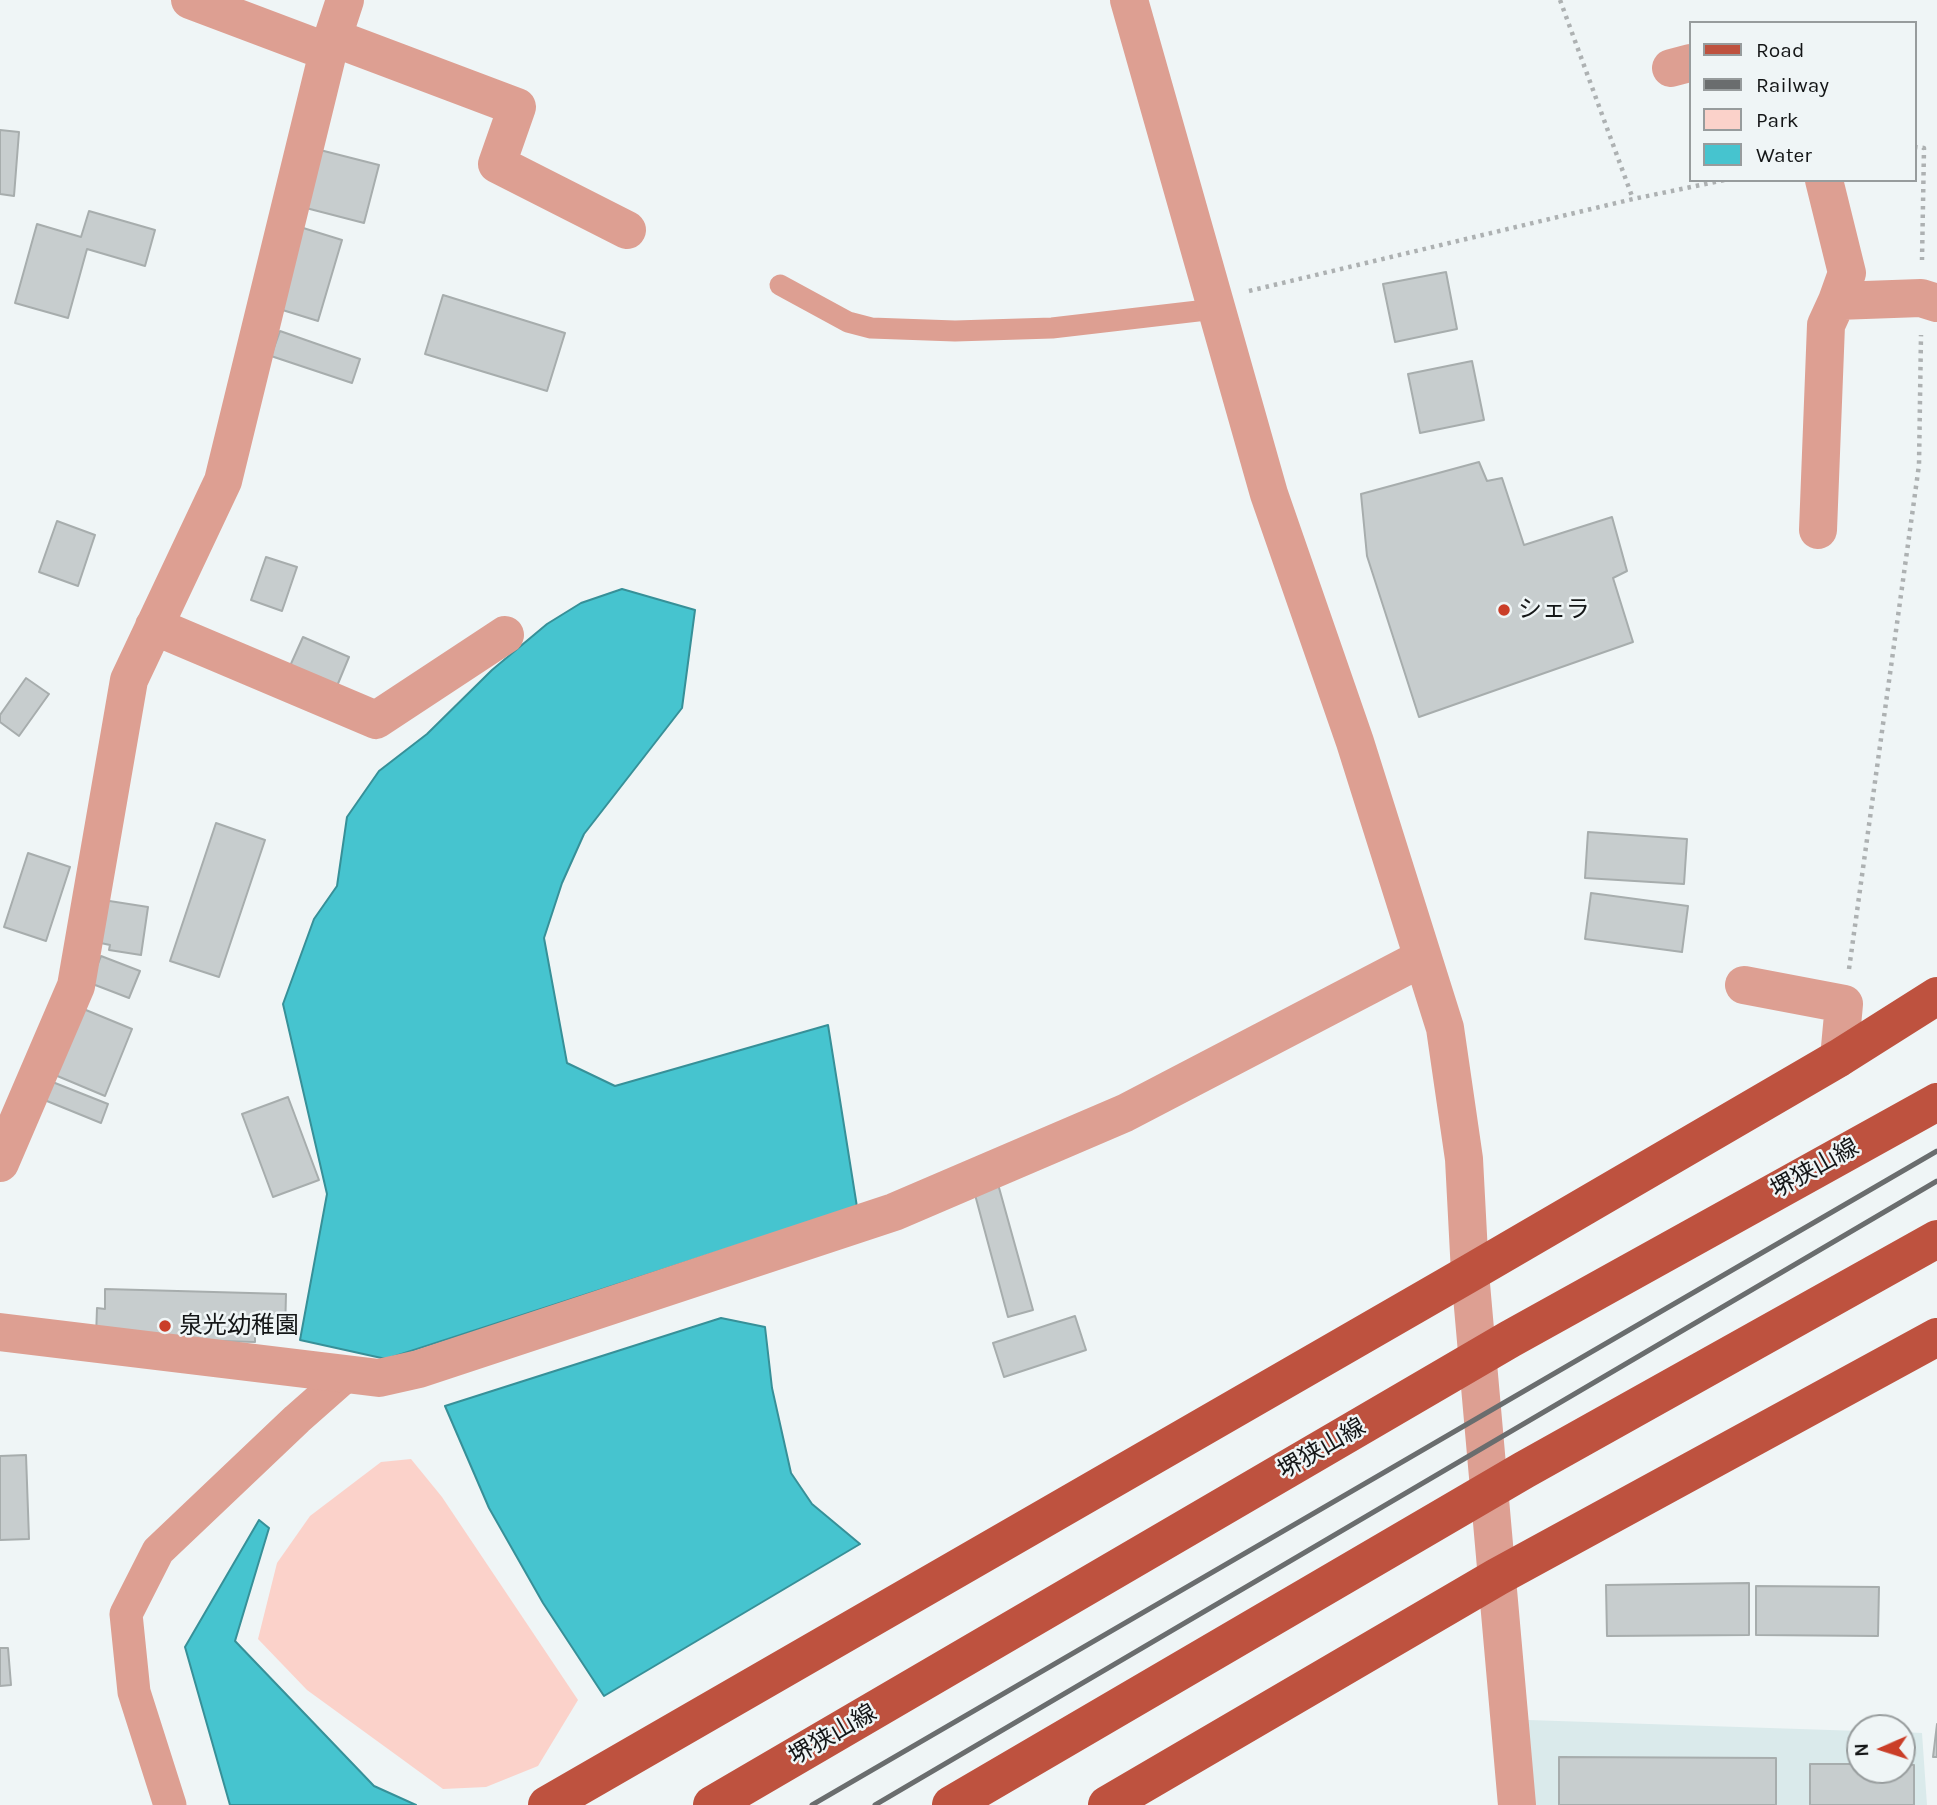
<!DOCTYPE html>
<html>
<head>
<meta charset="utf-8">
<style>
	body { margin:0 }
	#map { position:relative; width:1937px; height:1805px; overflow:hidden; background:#eff5f6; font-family:Karla,sans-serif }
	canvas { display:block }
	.legend { position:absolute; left:1689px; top:21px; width:228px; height:161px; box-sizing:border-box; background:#eff5f6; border:2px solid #979c9d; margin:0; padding:9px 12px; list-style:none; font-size:21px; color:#141617 }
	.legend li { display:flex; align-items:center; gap:14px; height:35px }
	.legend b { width:35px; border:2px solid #979c9d }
	.north { position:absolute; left:1846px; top:1714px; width:70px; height:70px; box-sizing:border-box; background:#eff5f6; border:2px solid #979c9d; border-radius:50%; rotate:267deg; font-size:19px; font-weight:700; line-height:28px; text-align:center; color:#141617 }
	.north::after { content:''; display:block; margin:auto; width:24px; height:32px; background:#ca3e28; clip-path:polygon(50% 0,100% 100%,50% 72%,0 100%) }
</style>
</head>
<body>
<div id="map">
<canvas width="1937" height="1805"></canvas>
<ul class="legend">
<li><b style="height:9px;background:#be523f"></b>Road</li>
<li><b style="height:9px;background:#6a6d6e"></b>Railway</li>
<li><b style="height:19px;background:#fbd2ca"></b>Park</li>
<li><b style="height:19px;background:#46c4cf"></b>Water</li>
</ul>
<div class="north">N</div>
</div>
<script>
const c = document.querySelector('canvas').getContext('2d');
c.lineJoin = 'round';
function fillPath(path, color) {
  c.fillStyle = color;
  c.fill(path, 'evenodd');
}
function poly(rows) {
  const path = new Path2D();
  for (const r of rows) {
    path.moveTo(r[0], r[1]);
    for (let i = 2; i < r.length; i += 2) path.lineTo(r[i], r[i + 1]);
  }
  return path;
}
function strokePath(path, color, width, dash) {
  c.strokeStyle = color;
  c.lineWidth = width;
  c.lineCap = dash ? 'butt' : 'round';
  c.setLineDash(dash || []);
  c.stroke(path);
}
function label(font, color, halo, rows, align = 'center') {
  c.font = font + ' Karla,"Noto Sans JP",sans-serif';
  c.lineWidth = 5;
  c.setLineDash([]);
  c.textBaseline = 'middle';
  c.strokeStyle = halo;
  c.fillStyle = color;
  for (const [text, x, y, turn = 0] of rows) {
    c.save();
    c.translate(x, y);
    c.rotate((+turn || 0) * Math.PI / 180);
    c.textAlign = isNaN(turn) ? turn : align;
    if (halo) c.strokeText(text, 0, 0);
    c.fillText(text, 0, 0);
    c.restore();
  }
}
fillPath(poly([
	[1528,1720,1860,1731,1860,1770,1902,1770,1902,1732,1922,1733,1927,1805,1532,1805]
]), '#daeaeb');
fillPath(poly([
	[411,1459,442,1497,578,1700,538,1766,486,1787,443,1789,307,1690,258,1639,277,1563,310,1516,381,1462]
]), '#fbd2ca');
const water = poly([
	[622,589,695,610,682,708,584,834,562,883,544,938,567,1063,615,1086,828,1025,857,1207,386,1359,300,1340,327,1194,283,1004,314,919,337,886,347,817,379,771,427,734,492,670,547,624,581,603,622,589],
	[721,1318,765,1327,772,1388,791,1473,812,1504,860,1544,604,1696,543,1603,489,1508,445,1406,721,1318],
	[259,1520,269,1528,235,1641,374,1786,416,1805,230,1805,185,1647,259,1520]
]);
fillPath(water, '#46c4cf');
strokePath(water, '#379098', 2);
const building = poly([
	[0,130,19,132,14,196,0,194,0,130],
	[320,150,379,165,364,223,306,208,320,150],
	[89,211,155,230,145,266,87,249,68,318,15,303,37,224,81,237,89,211],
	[300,227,342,240,318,321,276,308,300,227],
	[1446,272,1457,329,1395,342,1383,284,1446,272],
	[443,295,565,333,547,391,425,354,443,295],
	[280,331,360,359,352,383,271,356,280,331],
	[1472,361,1484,420,1420,433,1408,374,1472,361],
	[1479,462,1487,481,1502,478,1524,545,1612,517,1627,571,1613,578,1633,642,1419,717,1367,556,1361,494,1479,462],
	[57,521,95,535,78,586,39,572,57,521],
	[266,557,297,567,282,611,251,600,266,557],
	[303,637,349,657,337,686,290,666,303,637],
	[26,678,49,694,19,736,0,722,0,715,26,678],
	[216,823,265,840,219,977,170,961,216,823],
	[1588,832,1687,839,1684,884,1585,878,1588,832],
	[28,853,70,867,46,941,4,927,28,853],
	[1591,893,1688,906,1682,952,1585,939,1591,893],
	[103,900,148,907,141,955,109,950,110,945,96,942,103,900],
	[101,956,140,971,129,998,90,983,101,956],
	[81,1008,132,1029,105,1096,55,1075,81,1008],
	[50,1081,108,1104,101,1123,42,1099,50,1081],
	[288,1097,319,1180,273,1197,242,1114,288,1097],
	[998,1184,1033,1310,1008,1317,974,1191,998,1184],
	[105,1289,286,1294,285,1334,255,1333,255,1342,96,1337,97,1308,105,1309,105,1289],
	[1075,1316,1086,1350,1004,1377,993,1343,1075,1316],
	[26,1455,29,1539,0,1540,0,1456,26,1455],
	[1749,1583,1749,1635,1607,1636,1606,1585,1749,1583],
	[1756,1586,1879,1587,1878,1636,1756,1635,1756,1586],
	[0,1648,8,1648,11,1685,0,1686,0,1648],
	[1937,1724,1937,1757,1933,1757,1937,1724],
	[1559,1757,1776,1758,1776,1805,1559,1805,1559,1757],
	[1810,1764,1860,1764,1860,1770,1902,1770,1902,1764,1914,1765,1914,1805,1810,1805,1810,1764]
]);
fillPath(building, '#c7cdce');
strokePath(building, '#a7adad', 2);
strokePath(poly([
	[1560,0,1633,199],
	[1914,147,1924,148,1922,260],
	[1249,291,1633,199,1725,180],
	[1849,969,1919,465,1921,335]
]), '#adb1b2', 4.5, [3.5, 5]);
strokePath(poly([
	[780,285,848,322,871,328,955,331,1052,328,1215,309]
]), '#dd9f92', 21);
strokePath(poly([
	[170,1805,134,1692,126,1614,158,1551,297,1419,348,1374]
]), '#dd9f92', 33);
strokePath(poly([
	[190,0,328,52],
	[1129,0,1269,494,1355,742,1445,1028,1464,1159,1470,1273,1517,1805],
	[334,38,517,107,497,164,627,230],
	[1671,68,1690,63],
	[1824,180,1847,273,1837,301],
	[1818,530,1826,325,1837,301,1921,298,1937,303],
	[154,626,376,720,505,635],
	[1744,985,1844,1004,1839,1058],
	[0,1163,76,986,129,680,223,481,328,52,345,0],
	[0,1332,379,1378,419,1369,894,1212,1125,1113,1422,958]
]), '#dd9f92', 38);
strokePath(poly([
	[547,1805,1470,1273,1839,1058,1937,996],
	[712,1805,1510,1339,1937,1102],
	[951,1805,1524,1470,1937,1239],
	[1107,1805,1497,1577,1937,1337]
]), '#be523f', 38);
strokePath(poly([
	[812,1805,1937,1151],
	[875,1805,1937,1181]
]), '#6a6d6e', 5);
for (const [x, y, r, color] of [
	[1504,610,7,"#ca3e28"],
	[165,1326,7,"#ca3e28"]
]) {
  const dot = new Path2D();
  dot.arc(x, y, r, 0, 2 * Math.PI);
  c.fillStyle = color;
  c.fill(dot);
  strokePath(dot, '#eff5f6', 2.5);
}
label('24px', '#141617', '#eff5f6', [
	["シェラ",1518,610],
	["泉光幼稚園",179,1326]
], 'left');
label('24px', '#141617', '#eff5f6', [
	["堺狭山線",1815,1169,-29],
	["堺狭山線",1322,1449,-30],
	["堺狭山線",833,1735,-30]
]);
</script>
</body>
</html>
